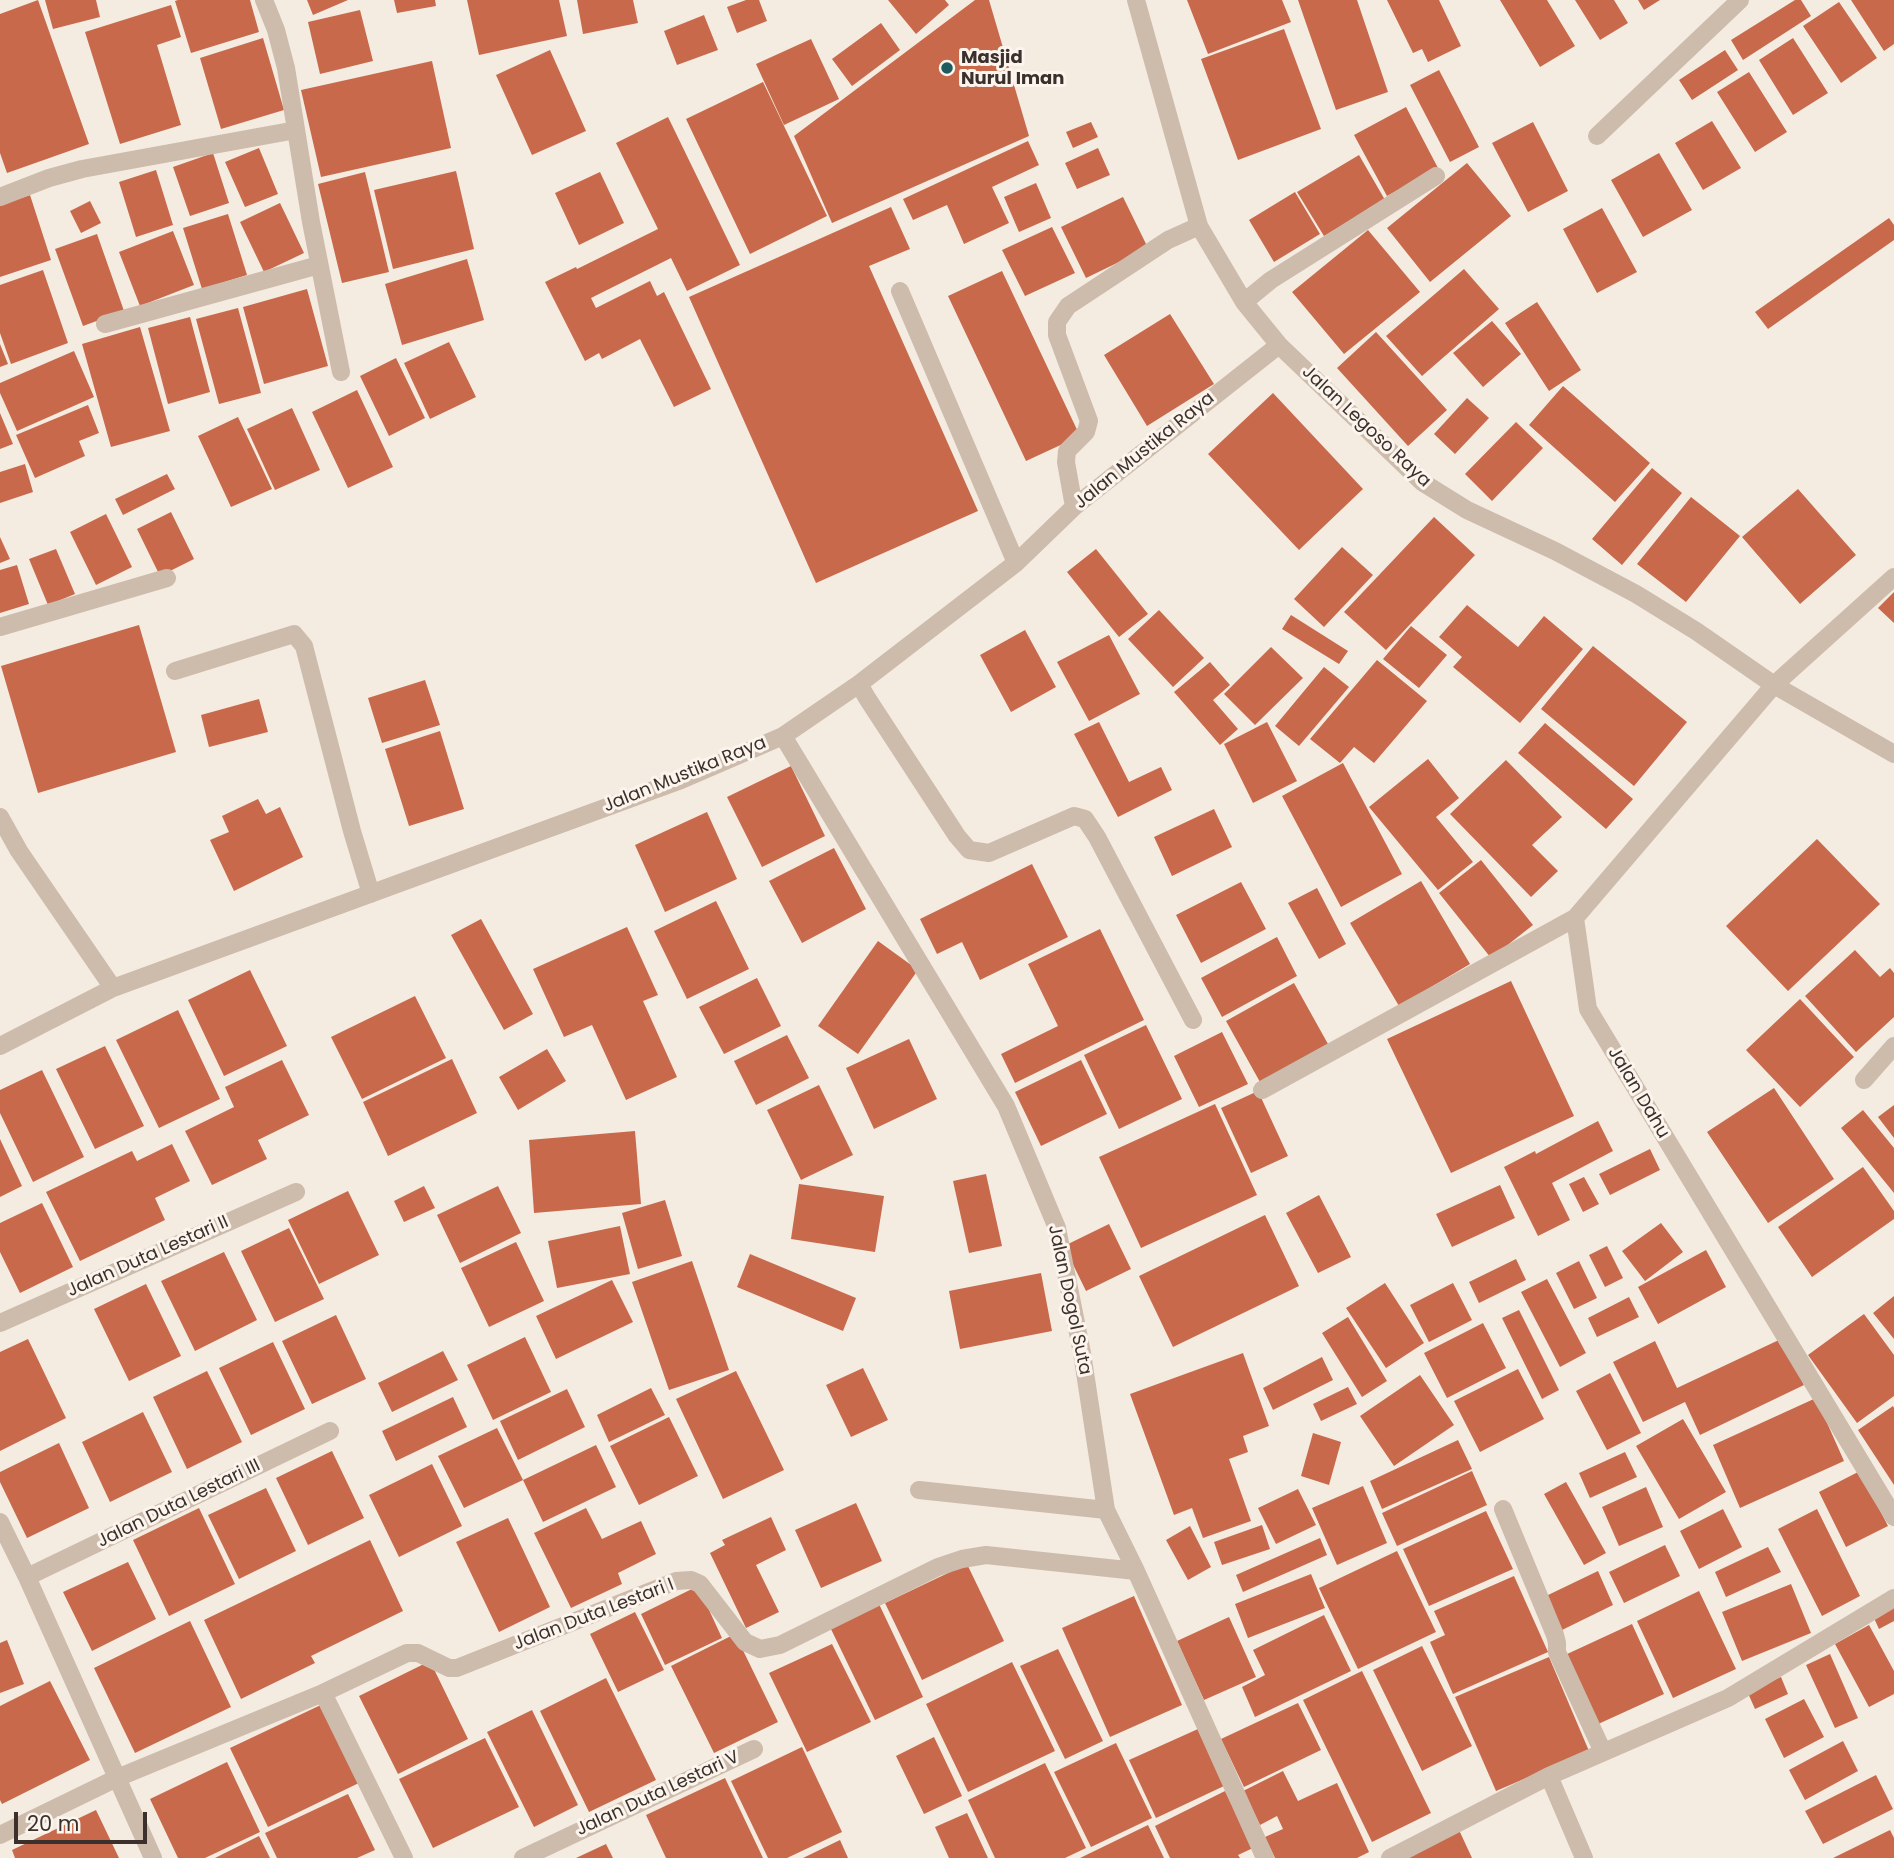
<!DOCTYPE html>
<html>
<head>
<meta charset="utf-8">
<style>
	body { margin:0 }
	#map { position:relative; width:1894px; height:1858px; overflow:hidden; background:#f4ebe1; font-family:Poppins,sans-serif }
	canvas { display:block }
	.scale { position:absolute; left:14px; top:1812px; width:133px; height:32px; box-sizing:border-box; border:4px solid #3b302b; border-top:0; padding-left:9px; font-size:21px; line-height:24px; white-space:nowrap; color:#3b302b; -webkit-text-stroke:5px #fbf5ee; paint-order:stroke }
</style>
</head>
<body>
<div id="map">
<canvas width="1894" height="1858"></canvas>
<div class="scale">20 m</div>
</div>
<script>
const c = document.querySelector('canvas').getContext('2d');
c.lineJoin = 'round';
function fillPath(path, color) {
  c.fillStyle = color;
  c.fill(path, 'evenodd');
}
function poly(rows) {
  const path = new Path2D();
  for (const r of rows) {
    path.moveTo(r[0], r[1]);
    for (let i = 2; i < r.length; i += 2) path.lineTo(r[i], r[i + 1]);
  }
  return path;
}
function strokePath(path, color, width, dash) {
  c.strokeStyle = color;
  c.lineWidth = width;
  c.lineCap = dash ? 'butt' : 'round';
  c.setLineDash(dash || []);
  c.stroke(path);
}
function label(font, color, halo, rows, align = 'center') {
  c.font = font + ' Poppins,sans-serif';
  c.lineWidth = 6;
  c.setLineDash([]);
  c.textBaseline = 'middle';
  c.strokeStyle = halo;
  c.fillStyle = color;
  for (const [text, x, y, turn = 0] of rows) {
    c.save();
    c.translate(x, y);
    c.rotate((+turn || 0) * Math.PI / 180);
    c.textAlign = isNaN(turn) ? turn : align;
    if (halo) c.strokeText(text, 0, 0);
    c.fillText(text, 0, 0);
    c.restore();
  }
}
fillPath(poly([
	[38,0,89,144,7,173,0,153,0,14],
	[45,0,96,0,100,17,53,29],
	[178,0,250,0,259,32,191,53,175,1],
	[307,0,348,0,313,15],
	[394,0,435,0,436,6,397,13],
	[467,0,559,0,567,36,479,55],
	[577,0,633,0,638,23,583,34],
	[746,0,759,0,767,21,737,33,727,7],
	[888,0,945,0,949,5,916,34],
	[975,0,989,0,1029,136,832,223,794,136],
	[1187,0,1282,0,1291,22,1208,54],
	[1298,0,1357,0,1388,92,1336,110],
	[1387,0,1439,0,1461,46,1428,62,1422,49,1413,53],
	[1500,0,1547,0,1575,46,1540,67],
	[1575,0,1614,0,1628,23,1600,40],
	[1638,0,1660,0,1644,10],
	[1795,0,1801,0,1811,16,1743,60,1731,40],
	[1851,0,1894,0,1894,44,1884,51],
	[1839,2,1877,58,1841,83,1803,26],
	[171,5,181,37,157,45,181,125,120,144,85,32],
	[360,10,373,61,320,74,308,22],
	[704,15,718,50,677,65,664,31],
	[881,23,900,50,852,86,832,59],
	[1284,29,1321,129,1238,160,1201,59],
	[263,38,284,110,221,129,200,58],
	[1793,38,1828,93,1793,115,1759,60],
	[811,39,839,99,784,125,756,64],
	[550,50,586,131,532,155,496,75],
	[1725,50,1738,70,1692,100,1679,80],
	[432,61,451,148,321,177,301,90],
	[1439,70,1479,147,1450,162,1410,85],
	[1749,72,1787,132,1755,152,1717,92],
	[763,82,827,216,750,254,686,119],
	[1406,107,1438,168,1387,196,1354,135],
	[668,117,740,265,687,291,671,258,591,298,596,308,650,281,657,296,664,292,711,389,674,407,640,339,602,359,599,353,585,361,545,282,576,267,577,269,658,229,616,143],
	[1712,121,1741,168,1703,190,1675,143],
	[1091,122,1098,137,1073,148,1066,132],
	[1533,122,1568,191,1528,212,1492,143],
	[1028,141,1039,165,992,187,1009,223,964,244,947,205,913,220,903,199],
	[259,148,278,194,245,207,225,162],
	[1098,148,1110,175,1077,189,1065,163],
	[213,153,229,203,190,216,173,167],
	[1659,153,1692,210,1643,237,1611,180],
	[1359,155,1385,200,1324,236,1297,192],
	[1467,163,1511,216,1430,282,1387,228],
	[156,170,173,225,136,237,119,182],
	[456,171,474,249,393,269,374,190],
	[365,172,389,272,342,283,318,184],
	[600,172,624,223,579,245,555,193],
	[1036,183,1051,218,1019,232,1004,197],
	[1295,192,1320,234,1274,262,1249,220],
	[30,195,51,260,0,277,0,205],
	[1123,197,1148,248,1086,278,1061,227],
	[90,201,101,223,81,233,70,211],
	[280,203,304,253,264,272,240,222],
	[891,207,910,249,869,266,978,511,816,583,689,297],
	[1602,208,1637,272,1597,293,1563,229],
	[228,214,247,275,202,289,183,228],
	[1889,218,1894,225,1894,240,1768,329,1755,312],
	[1052,227,1075,273,1025,296,1002,250],
	[1368,230,1420,292,1344,354,1292,292],
	[173,231,194,285,140,306,119,252],
	[97,234,124,311,83,326,55,249],
	[467,259,484,320,402,345,385,284],
	[1464,269,1499,309,1422,376,1386,336],
	[43,270,68,343,11,364,0,333,0,285],
	[1002,271,1080,436,1026,461,948,296],
	[307,289,328,366,264,384,243,307],
	[1537,302,1581,370,1549,391,1505,323],
	[238,308,261,393,219,404,196,319],
	[1170,314,1214,384,1147,426,1104,355],
	[190,317,210,392,168,404,148,328],
	[1492,321,1521,354,1483,387,1453,353],
	[140,327,170,431,111,447,82,344],
	[1376,332,1447,410,1408,446,1337,368],
	[449,342,476,397,430,419,404,363],
	[0,344,8,364,0,367],
	[74,351,94,397,17,431,0,393,0,383],
	[396,358,425,418,389,436,360,376],
	[1563,386,1650,463,1615,502,1529,425],
	[357,390,393,467,348,488,312,412],
	[1273,393,1363,489,1299,550,1208,454],
	[1467,398,1489,418,1455,454,1434,434],
	[88,405,99,433,79,441,85,456,35,478,16,435],
	[292,408,320,470,275,490,247,429],
	[0,413,13,444,0,449],
	[238,417,272,489,231,507,198,436],
	[1516,422,1543,448,1492,501,1465,474],
	[25,464,33,492,0,503,0,472],
	[1652,468,1682,493,1622,565,1592,539],
	[167,474,175,489,123,515,115,499],
	[1798,489,1856,555,1800,604,1742,537],
	[1691,497,1740,536,1686,602,1637,564],
	[171,512,194,559,160,576,137,529],
	[106,514,132,567,96,585,70,532],
	[1434,517,1475,555,1386,650,1344,612],
	[0,537,10,559,0,563],
	[1342,547,1373,575,1324,627,1294,599],
	[56,549,75,594,48,605,29,559],
	[1096,549,1148,614,1119,637,1067,572],
	[17,565,29,604,0,613,0,570],
	[1894,592,1894,623,1878,608],
	[1467,605,1518,647,1544,616,1583,649,1520,723,1453,667,1462,657,1439,637],
	[1159,610,1204,658,1173,687,1128,639],
	[1291,615,1348,651,1339,664,1282,629],
	[139,625,176,752,38,793,1,666],
	[1411,626,1447,655,1419,688,1383,659],
	[1025,630,1056,687,1011,712,980,655],
	[1109,635,1140,694,1089,721,1057,662],
	[1593,646,1687,722,1634,786,1541,709],
	[1271,647,1303,678,1255,725,1224,694],
	[1377,660,1427,701,1374,763,1354,747,1340,763,1310,739],
	[1210,662,1230,685,1213,700,1238,729,1220,745,1174,692],
	[1324,667,1349,687,1299,746,1275,726],
	[425,680,440,725,382,743,368,698],
	[259,699,268,732,209,747,201,715],
	[1099,722,1129,782,1161,767,1172,790,1118,817,1074,734],
	[1267,722,1297,781,1253,803,1224,744],
	[1545,723,1633,799,1606,829,1518,753],
	[440,731,464,809,409,826,385,749],
	[1428,759,1459,798,1436,817,1473,862,1438,890,1369,807],
	[1506,760,1562,817,1532,845,1558,871,1531,897,1450,814],
	[1343,763,1402,874,1341,907,1282,796],
	[791,766,825,836,762,867,727,797],
	[258,799,266,814,280,807,303,857,234,891,210,840,229,832,222,816],
	[1214,809,1232,847,1172,876,1154,837],
	[707,812,737,879,665,912,635,845],
	[1817,839,1880,904,1788,991,1726,926],
	[834,848,866,909,802,943,769,881],
	[1481,860,1533,925,1491,958,1439,893],
	[1032,864,1068,937,980,980,962,942,937,954,920,919],
	[1421,881,1470,964,1399,1006,1350,923],
	[1241,882,1266,929,1201,963,1176,915],
	[1317,888,1346,944,1319,959,1288,903],
	[716,901,749,969,687,999,654,931],
	[481,919,533,1014,504,1030,451,935],
	[627,927,658,995,643,1001,677,1077,626,1100,592,1025,564,1037,533,969],
	[1100,929,1144,1020,1015,1083,1001,1054,1058,1026,1028,964],
	[1277,937,1297,976,1222,1017,1201,978],
	[878,941,918,970,858,1054,818,1026],
	[1855,950,1880,977,1890,968,1894,973,1894,1017,1856,1052,1805,996],
	[250,970,287,1046,224,1076,188,1000],
	[757,978,781,1026,724,1054,699,1007],
	[1511,981,1574,1116,1451,1173,1387,1039],
	[1294,983,1328,1044,1260,1082,1226,1021],
	[415,996,446,1058,362,1099,331,1037],
	[1800,999,1854,1057,1800,1107,1746,1050],
	[178,1010,220,1099,159,1128,116,1040],
	[1146,1025,1182,1099,1119,1129,1084,1055],
	[1222,1032,1248,1084,1199,1107,1174,1056],
	[787,1035,809,1078,756,1105,734,1061],
	[909,1039,937,1099,874,1129,846,1068],
	[105,1046,144,1126,95,1149,56,1069],
	[547,1049,566,1081,518,1110,499,1077],
	[452,1059,477,1113,388,1156,363,1102],
	[282,1060,309,1115,258,1140,267,1159,212,1185,185,1131,234,1107,225,1087],
	[1081,1060,1107,1114,1041,1146,1015,1092],
	[42,1070,84,1157,33,1182,0,1113,0,1090],
	[819,1085,853,1155,801,1180,767,1110],
	[1774,1088,1834,1179,1768,1223,1707,1132],
	[1258,1091,1288,1156,1251,1173,1221,1108],
	[1215,1104,1257,1195,1141,1248,1099,1157],
	[1894,1105,1894,1138,1878,1117],
	[1863,1110,1894,1148,1894,1193,1841,1128],
	[1598,1121,1613,1151,1552,1183,1570,1220,1538,1236,1504,1167,1535,1151,1536,1154],
	[635,1131,641,1204,534,1213,529,1140],
	[0,1139,22,1186,0,1197],
	[172,1144,190,1181,155,1198,165,1220,80,1261,46,1192,132,1151,137,1161],
	[1650,1149,1660,1170,1610,1195,1599,1174],
	[1863,1167,1894,1211,1894,1219,1812,1277,1778,1227],
	[986,1174,1002,1246,969,1253,953,1181],
	[1584,1177,1599,1204,1583,1212,1569,1184],
	[799,1184,884,1196,875,1252,791,1239],
	[1500,1185,1515,1218,1452,1247,1436,1214],
	[424,1186,435,1208,404,1222,394,1201],
	[498,1186,521,1233,460,1263,437,1215],
	[348,1191,379,1255,319,1284,288,1220],
	[1319,1195,1351,1257,1318,1273,1286,1213],
	[665,1200,682,1256,638,1269,622,1213],
	[42,1203,73,1267,20,1293,0,1252,0,1223],
	[1265,1215,1299,1286,1173,1347,1139,1276],
	[1661,1223,1683,1252,1645,1281,1622,1251],
	[1109,1224,1131,1269,1086,1291,1064,1246],
	[620,1226,630,1274,557,1288,548,1241],
	[289,1228,324,1299,275,1322,241,1251],
	[516,1242,544,1301,489,1327,461,1268],
	[1607,1246,1623,1278,1605,1287,1589,1255],
	[1706,1250,1726,1287,1658,1324,1638,1287],
	[224,1252,257,1320,195,1351,161,1281],
	[750,1254,856,1298,843,1331,737,1287],
	[1516,1259,1526,1280,1479,1303,1469,1282],
	[692,1261,729,1370,669,1390,632,1282],
	[1579,1261,1597,1298,1574,1309,1556,1273],
	[1041,1273,1052,1331,960,1349,949,1291],
	[1547,1279,1586,1353,1560,1367,1521,1292],
	[612,1280,633,1322,556,1359,536,1316],
	[1385,1283,1424,1343,1386,1368,1346,1308],
	[1453,1283,1472,1320,1429,1342,1410,1305],
	[146,1284,181,1356,129,1381,94,1309],
	[1894,1296,1894,1339,1873,1313],
	[1629,1297,1639,1317,1597,1337,1588,1318],
	[1519,1310,1559,1390,1542,1399,1502,1318],
	[1864,1314,1894,1355,1894,1396,1857,1423,1808,1355],
	[336,1315,366,1379,312,1404,282,1341],
	[1348,1317,1387,1381,1362,1397,1322,1333],
	[1483,1323,1506,1368,1447,1398,1424,1353],
	[525,1337,551,1392,493,1420,467,1365],
	[28,1339,66,1418,0,1451,0,1352],
	[1781,1339,1804,1385,1700,1435,1685,1402,1643,1422,1613,1362,1655,1341,1677,1388],
	[273,1342,305,1409,251,1435,219,1368],
	[443,1351,458,1380,392,1412,378,1383],
	[1243,1353,1269,1426,1243,1436,1248,1452,1229,1459,1251,1521,1203,1538,1192,1508,1174,1515,1130,1394],
	[1322,1357,1333,1380,1273,1410,1263,1388],
	[863,1368,888,1420,851,1437,826,1385],
	[1518,1369,1544,1419,1480,1452,1454,1401],
	[207,1371,242,1442,187,1469,153,1397],
	[736,1371,784,1470,723,1499,676,1399],
	[1610,1373,1641,1433,1607,1450,1576,1391],
	[1420,1375,1454,1425,1394,1466,1360,1416],
	[1348,1387,1357,1404,1321,1421,1313,1404],
	[651,1388,665,1415,609,1442,597,1415],
	[567,1389,585,1427,518,1460,500,1421],
	[453,1397,467,1427,396,1461,382,1431],
	[1816,1398,1844,1461,1740,1508,1713,1445],
	[1893,1406,1894,1408,1894,1485,1858,1430],
	[143,1412,172,1472,110,1502,82,1442],
	[669,1417,698,1476,639,1505,610,1446],
	[1683,1419,1726,1492,1679,1519,1636,1446],
	[497,1428,523,1480,596,1445,616,1487,543,1522,523,1480,464,1508,438,1456],
	[1313,1433,1341,1442,1329,1485,1301,1476],
	[1458,1440,1472,1469,1382,1509,1370,1481],
	[59,1443,89,1508,27,1538,0,1482,0,1472],
	[332,1451,364,1518,308,1545,276,1478],
	[1625,1452,1637,1477,1590,1498,1579,1473],
	[432,1464,462,1526,399,1557,369,1495],
	[1472,1471,1487,1505,1397,1546,1382,1513],
	[1860,1471,1888,1526,1846,1547,1819,1492],
	[1566,1482,1606,1553,1584,1565,1544,1494],
	[1363,1486,1387,1543,1337,1565,1312,1508],
	[1646,1487,1663,1527,1619,1546,1602,1507],
	[266,1488,296,1551,239,1579,208,1515],
	[1298,1489,1316,1525,1276,1544,1258,1508],
	[856,1503,882,1561,821,1588,795,1530],
	[199,1508,235,1584,169,1616,133,1540],
	[586,1508,602,1539,641,1521,656,1554,618,1573,622,1584,571,1608,534,1533],
	[1723,1509,1742,1547,1699,1569,1680,1531],
	[1817,1509,1860,1596,1822,1616,1778,1529],
	[1486,1511,1513,1569,1429,1606,1403,1549],
	[771,1517,786,1550,756,1565,779,1612,746,1628,710,1553,725,1545,722,1540],
	[508,1518,550,1607,499,1632,456,1542],
	[1262,1525,1270,1549,1222,1565,1214,1542],
	[1190,1526,1211,1567,1188,1580,1166,1540],
	[1320,1538,1327,1555,1243,1592,1236,1575],
	[370,1540,403,1611,311,1656,315,1663,241,1699,204,1620],
	[1665,1545,1680,1576,1624,1603,1609,1572],
	[1768,1547,1781,1572,1726,1597,1715,1572],
	[1397,1551,1436,1632,1358,1669,1319,1588],
	[128,1562,156,1619,92,1651,63,1592],
	[967,1564,1004,1641,922,1680,885,1603],
	[1598,1571,1613,1605,1562,1630,1546,1596],
	[1311,1574,1325,1608,1248,1638,1235,1604],
	[1514,1576,1548,1652,1453,1694,1430,1642,1445,1635,1434,1611],
	[1791,1584,1811,1633,1742,1661,1722,1612],
	[698,1586,722,1638,665,1665,641,1614],
	[1699,1591,1736,1669,1673,1698,1637,1621],
	[1134,1596,1182,1705,1110,1737,1062,1628],
	[879,1604,923,1697,875,1720,830,1627],
	[1894,1606,1894,1621,1879,1629,1873,1616],
	[635,1612,664,1670,618,1692,590,1634],
	[1324,1615,1351,1671,1255,1717,1242,1687,1265,1675,1253,1650],
	[1229,1617,1256,1677,1204,1700,1177,1641],
	[190,1621,231,1707,135,1753,94,1668],
	[1632,1624,1664,1694,1596,1725,1565,1655],
	[1869,1625,1894,1671,1894,1694,1869,1707,1835,1644],
	[735,1634,778,1722,714,1753,671,1666],
	[7,1640,24,1684,0,1693,0,1643],
	[832,1644,871,1722,807,1752,769,1673],
	[1422,1646,1472,1746,1422,1771,1373,1670],
	[1058,1649,1103,1741,1065,1759,1020,1666],
	[1830,1654,1858,1718,1835,1728,1806,1665],
	[1549,1657,1589,1751,1496,1791,1455,1697],
	[430,1661,468,1739,398,1774,359,1696],
	[1012,1662,1055,1751,968,1792,926,1704],
	[1362,1671,1431,1813,1372,1842,1303,1700],
	[1781,1677,1788,1694,1755,1709,1747,1691],
	[606,1678,656,1780,589,1812,540,1711],
	[50,1681,90,1760,2,1804,0,1800,0,1706],
	[1804,1699,1824,1737,1784,1758,1765,1719],
	[325,1703,363,1781,268,1827,230,1748],
	[1298,1703,1321,1750,1244,1787,1221,1739],
	[532,1710,578,1805,534,1827,487,1732],
	[1198,1729,1224,1786,1156,1818,1129,1760],
	[934,1737,962,1796,924,1814,896,1756],
	[485,1738,519,1807,433,1848,399,1779],
	[1843,1741,1858,1771,1805,1800,1789,1770],
	[1116,1743,1152,1818,1091,1847,1054,1772],
	[802,1747,842,1832,787,1858,768,1858,731,1781],
	[227,1762,260,1832,205,1858,178,1858,150,1799],
	[1045,1763,1086,1848,1065,1858,995,1858,968,1800],
	[1283,1771,1298,1801,1337,1783,1369,1852,1357,1858,1275,1858,1265,1837,1283,1829,1277,1816,1260,1825,1243,1791],
	[1876,1775,1893,1809,1823,1844,1805,1811],
	[725,1778,763,1858,666,1858,646,1815],
	[1225,1791,1253,1848,1238,1855,1240,1858,1170,1858,1155,1826],
	[348,1794,375,1850,357,1858,277,1858,265,1833],
	[96,1810,119,1858,15,1858,12,1850],
	[967,1813,988,1858,949,1858,935,1827],
	[1148,1825,1164,1858,1080,1858],
	[1459,1830,1472,1858,1401,1858],
	[1890,1830,1894,1838,1894,1858,1833,1858],
	[259,1836,270,1858,215,1858],
	[840,1840,848,1858,803,1858],
	[606,1844,613,1858,576,1858]
]), '#c8694b');
strokePath(poly([
	[264,0,276,30,286,68,311,222,341,372],
	[1136,0,1199,226,1244,302,1279,345,1422,482,1467,510,1555,551,1636,594,1696,631,1774,685,1894,754],
	[1597,136,1740,0],
	[0,197,49,178,82,169,296,130],
	[900,291,1016,563],
	[1244,302,1271,280,1436,176],
	[105,324,319,265],
	[1074,507,1066,462,1067,451,1086,432,1089,421,1057,335,1057,322,1068,306,1168,240,1199,226],
	[1894,577,1774,685,1575,918,1588,1009,1894,1517],
	[0,627,167,578],
	[175,671,294,634,304,646,352,831,371,894],
	[859,684,867,698,957,836,969,850,989,853,1074,816,1085,819,1097,837,1193,1020],
	[783,736,1006,1106,1057,1228,1082,1353,1106,1510,1136,1571,1265,1858],
	[0,817,19,851,113,988],
	[0,1046,113,988,681,780,783,736,859,684,1016,563,1074,507,1279,345],
	[1864,1080,1894,1046],
	[1262,1090,1575,918],
	[0,1323,296,1192],
	[919,1490,1106,1510],
	[1503,1509,1555,1635,1557,1643,1557,1652,1603,1752],
	[0,1522,27,1577,153,1858],
	[27,1577,330,1431],
	[323,1693,404,1858],
	[1549,1776,1584,1858],
	[0,1835,117,1778,323,1693,407,1653,418,1653,449,1668,457,1668,676,1581,691,1580,700,1584,745,1642,760,1649,780,1645,938,1567,962,1559,986,1555,1136,1571],
	[523,1858,754,1749],
	[1390,1858,1549,1776,1728,1698,1894,1598]
]), '#cdbbac', 18);
for (const [x, y, r, color] of [
	[947,68,7,"#1f5a5e"]
]) {
  const dot = new Path2D();
  dot.arc(x, y, r, 0, 2 * Math.PI);
  c.fillStyle = color;
  c.fill(dot);
  strokePath(dot, '#fbf5ee', 2.5);
}
label('bold 18px', '#3b302b', '#fbf5ee', [
	["Masjid",961,58],
	["Nurul Iman",961,79]
], 'left');
label('18px', '#3b302b', '#fbf5ee', [
	["Jalan Legoso Raya",1366,427,43],
	["Jalan Mustika Raya",1145,451,-39],
	["Jalan Mustika Raya",685,775,-22],
	["Jalan Dahu",1638,1093,59],
	["Jalan Duta Lestari II",148,1257,-24],
	["Jalan Dogol Suta",1069,1300,78],
	["Jalan Duta Lestari III",179,1504,-26],
	["Jalan Duta Lestari I",594,1615,-21],
	["Jalan Duta Lestari V",658,1794,-25]
]);
</script>
</body>
</html>
